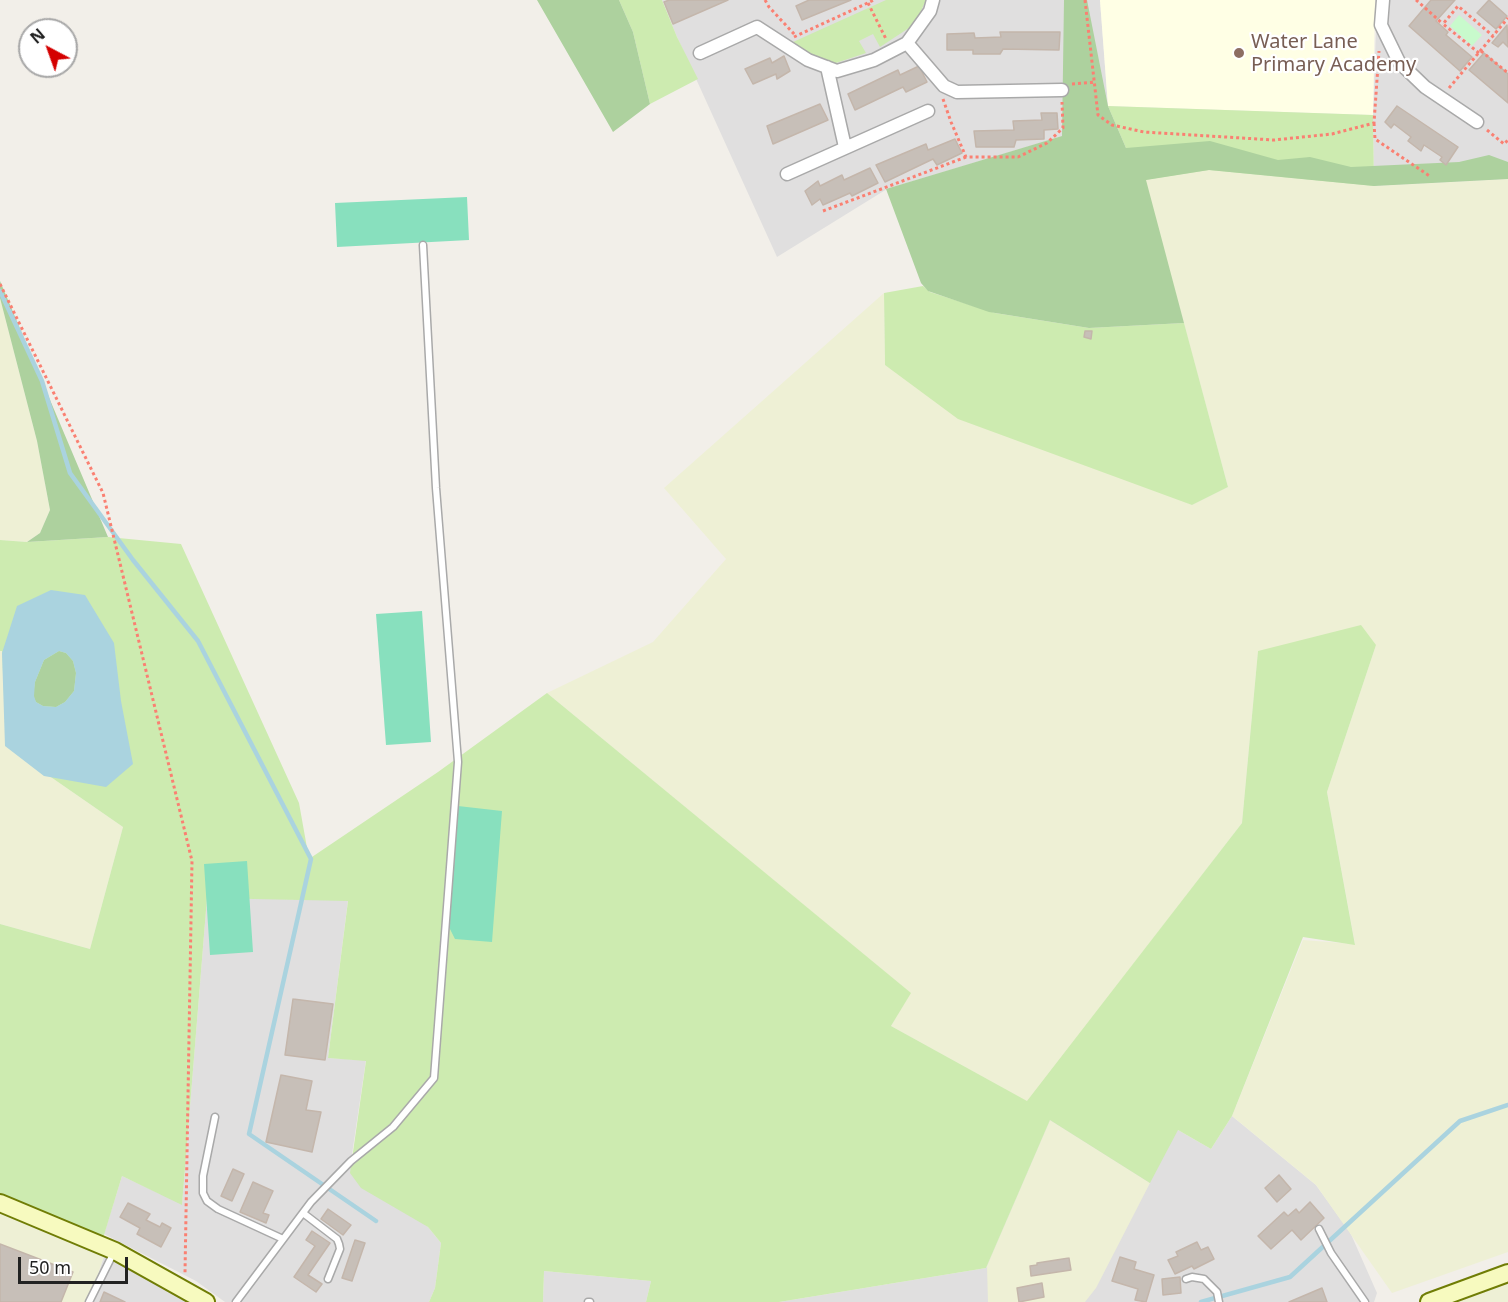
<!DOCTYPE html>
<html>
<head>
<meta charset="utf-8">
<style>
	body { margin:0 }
	#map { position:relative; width:1508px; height:1302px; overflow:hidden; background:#f2efe9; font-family:"Noto Sans",sans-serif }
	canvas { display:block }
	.north { position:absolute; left:18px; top:18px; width:60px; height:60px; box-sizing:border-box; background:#fff; border:2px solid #a7a7a7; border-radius:50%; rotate:319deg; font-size:16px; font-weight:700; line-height:24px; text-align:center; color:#222 }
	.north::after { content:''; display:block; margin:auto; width:21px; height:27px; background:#d40000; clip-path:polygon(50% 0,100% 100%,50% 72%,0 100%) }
	.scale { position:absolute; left:18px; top:1257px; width:110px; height:27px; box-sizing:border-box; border:3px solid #222; border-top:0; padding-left:8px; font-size:18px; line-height:21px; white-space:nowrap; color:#222; -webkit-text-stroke:4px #fff; paint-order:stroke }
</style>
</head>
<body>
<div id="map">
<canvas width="1508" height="1302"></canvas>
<div class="north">N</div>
<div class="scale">50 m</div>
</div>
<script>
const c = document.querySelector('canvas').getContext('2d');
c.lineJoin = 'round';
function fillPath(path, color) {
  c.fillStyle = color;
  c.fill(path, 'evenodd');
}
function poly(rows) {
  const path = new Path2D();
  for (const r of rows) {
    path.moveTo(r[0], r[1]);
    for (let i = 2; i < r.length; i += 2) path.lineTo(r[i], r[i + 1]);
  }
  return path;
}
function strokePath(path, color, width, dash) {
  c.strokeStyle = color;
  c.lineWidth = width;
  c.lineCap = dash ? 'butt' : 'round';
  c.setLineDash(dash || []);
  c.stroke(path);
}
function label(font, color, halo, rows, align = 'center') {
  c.font = font + ' "Noto Sans",sans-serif';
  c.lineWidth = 4.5;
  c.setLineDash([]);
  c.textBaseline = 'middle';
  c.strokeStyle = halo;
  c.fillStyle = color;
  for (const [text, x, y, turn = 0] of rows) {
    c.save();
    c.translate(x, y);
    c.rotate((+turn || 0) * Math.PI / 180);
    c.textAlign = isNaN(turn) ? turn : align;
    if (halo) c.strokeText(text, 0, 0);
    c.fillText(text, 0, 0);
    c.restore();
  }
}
fillPath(poly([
	[662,0,1100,0,1108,106,1063,136,887,189,777,257,677,37],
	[1377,0,1508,0,1508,179,1374,186,1373,115],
	[207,898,348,900,328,1058,366,1060,351,1161,428,1227,441,1243,435,1288,429,1302,225,1302,196,1281,104,1234,122,1176,182,1204],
	[1232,1116,1316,1185,1350,1232,1377,1293,1374,1302,779,1302,986,1268,1050,1120,1178,1130,1211,1149],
	[104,1256,192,1302,89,1302],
	[544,1271,651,1281,646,1302,543,1302]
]), '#e0dfdf');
fillPath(poly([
	[1100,0,1375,0,1373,115,1108,106]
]), '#ffffe5');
fillPath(poly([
	[1209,170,1374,186,1508,179,1508,1252,1392,1293,1316,1185,1232,1116,1303,940,1355,944,1327,792,1376,645,1258,651,1242,823,1028,1102,891,1026,910,993,547,693,653,642,726,559,664,488,884,293,885,365,1192,505,1228,487,1145,180],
	[0,298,37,441,50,510,40,533,27,542,0,540],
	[0,651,2,651,6,746,123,827,90,949,0,924],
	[1050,1120,1150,1183,1096,1288,1085,1302,988,1302,987,1266],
	[0,1211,104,1256,89,1302,0,1302],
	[1508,1282,1508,1302,1452,1302]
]), '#eef0d5');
fillPath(poly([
	[619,0,662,0,677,37,698,79,650,104,633,32],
	[886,0,926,0,915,24,880,47,873,34,859,41,866,53,836,63,824,62,806,56,793,42],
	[1108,106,1373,115,1374,186,1209,170,1145,180,1126,148],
	[923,286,930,292,995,313,1089,328,1184,323,1228,487,1192,505,958,419,885,365,884,293],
	[108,537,181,544,299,803,309,859,438,772,547,693,911,993,891,1026,1027,1101,1242,823,1258,651,1361,625,1376,645,1327,792,1355,945,1303,937,1232,1116,1211,1149,1178,1130,1150,1183,1050,1120,986,1268,779,1302,646,1302,651,1281,544,1271,543,1302,429,1302,435,1288,441,1243,428,1227,361,1188,350,1173,366,1061,328,1058,348,901,207,898,182,1205,122,1176,101,1245,0,1203,0,924,90,949,123,827,6,746,2,651,0,651,0,540,27,542]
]), '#cdebb0');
fillPath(poly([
	[537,0,619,0,633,32,650,104,613,132],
	[1064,0,1087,0,1108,106,1126,148,1210,141,1278,160,1310,157,1351,167,1459,162,1489,155,1508,162,1508,179,1374,186,1209,170,1146,180,1184,323,1089,328,989,312,928,291,921,283,886,189,1062,136],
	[0,281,42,381,108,537,27,542,40,533,50,510,37,441,0,298],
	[59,651,66,653,73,661,76,673,74,691,65,702,56,707,43,706,36,702,33,696,35,682,44,660]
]), '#add19e');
fillPath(poly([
	[1459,15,1482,35,1472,46,1450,26]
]), '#c8facc');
fillPath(poly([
	[467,197,469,240,337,247,335,203],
	[422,611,431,742,386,745,376,614],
	[458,806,502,811,492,942,455,939,448,925],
	[247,861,253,952,210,955,204,864]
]), '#88e0be');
fillPath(poly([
	[51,590,85,595,114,643,121,701,133,764,106,787,44,776,5,746,2,653,17,606],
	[59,651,66,653,73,661,76,673,74,691,65,702,56,707,43,706,36,702,34,696,35,682,44,660]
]), '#aad3df');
strokePath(poly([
	[0,291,42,381,70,473,133,560,198,641,311,859,249,1134,376,1221],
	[1201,1302,1290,1277,1460,1121,1508,1105]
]), '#aad3df', 4.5);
const building = poly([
	[669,0,728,0,673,24,664,2,669,0],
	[809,0,851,0,802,20,796,6,809,0],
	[1431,0,1455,0,1436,21,1448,32,1446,35,1472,57,1460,71,1409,26,1431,0],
	[1489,0,1507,16,1496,29,1477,13,1489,0],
	[1507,25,1508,47,1503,42,1498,47,1492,43,1507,25],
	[1000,32,1060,32,1059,50,1003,49,1000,54,973,54,973,50,947,50,947,34,974,33,975,38,1001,37,1000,32],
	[1484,53,1508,74,1508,103,1469,70,1484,53],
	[784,56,790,71,777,79,776,74,753,84,745,69,770,58,772,63,784,56],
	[919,66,927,82,906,92,903,87,855,110,848,94,898,70,900,75,919,66],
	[820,104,828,120,773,144,767,126,820,104],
	[1397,106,1458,147,1446,165,1440,160,1442,157,1424,145,1421,151,1408,141,1411,137,1394,124,1391,128,1385,122,1397,106],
	[1041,113,1057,113,1058,129,1044,130,1044,139,1016,140,1014,147,976,147,974,131,1014,130,1013,121,1042,120,1041,113],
	[955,139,962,153,937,165,933,159,885,182,876,165,926,144,928,150,955,139],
	[870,168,878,183,852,196,850,193,823,205,820,199,812,205,805,191,818,181,820,186,842,175,844,180,870,168],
	[1085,331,1092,331,1091,339,1084,337,1085,331],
	[293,999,333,1004,325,1060,285,1055,293,999],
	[281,1075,312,1081,306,1110,321,1112,312,1152,266,1142,281,1075],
	[233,1169,244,1174,232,1201,221,1196,233,1169],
	[1279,1175,1291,1189,1277,1202,1265,1188,1279,1175],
	[253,1182,273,1191,263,1213,269,1215,266,1223,240,1212,253,1182],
	[1310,1202,1324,1218,1301,1240,1292,1230,1271,1249,1258,1236,1284,1212,1288,1216,1296,1209,1299,1213,1310,1202],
	[128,1203,150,1214,146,1220,160,1227,162,1223,171,1228,161,1247,137,1234,140,1228,120,1217,128,1203],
	[328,1209,351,1225,343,1235,321,1219,328,1209],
	[312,1231,330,1243,308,1275,322,1284,316,1292,294,1277,315,1246,306,1240,312,1231],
	[355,1240,365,1243,352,1281,342,1278,355,1240],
	[1197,1242,1201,1250,1208,1247,1214,1259,1194,1269,1192,1266,1175,1274,1168,1260,1178,1256,1176,1252,1197,1242],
	[0,1244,73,1272,61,1302,0,1302,0,1244],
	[1120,1257,1136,1262,1134,1269,1154,1275,1146,1302,1135,1300,1138,1289,1112,1281,1120,1257],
	[1069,1258,1071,1270,1031,1276,1030,1266,1037,1265,1037,1263,1069,1258],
	[1180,1277,1181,1293,1163,1295,1162,1279,1180,1277],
	[1042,1283,1044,1297,1019,1302,1017,1288,1042,1283],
	[1322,1288,1327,1302,1289,1302,1322,1288],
	[104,1292,125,1302,100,1302,104,1292]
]);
fillPath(building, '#c7bfb8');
strokePath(building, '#c4b6ab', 1.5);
const lane = poly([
	[215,1117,203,1176,203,1193,207,1201,218,1209,283,1239],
	[303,1213,337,1239,339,1244,340,1249,328,1279],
	[1319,1229,1331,1253,1365,1302],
	[1186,1279,1192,1277,1204,1279,1217,1292,1219,1302],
	[89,1302,114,1252],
	[236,1302,311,1202,351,1161,393,1127,434,1078,458,762,436,488,423,245],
	[588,1302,590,1302]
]);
const street = poly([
	[1383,0,1381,25,1399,62,1425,87,1477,122],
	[907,43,944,86,957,92,1062,90],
	[700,53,757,27,808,60,837,71,874,60,907,43,930,11,933,0],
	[827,67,845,147],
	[787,174,928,111]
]);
const secondary = poly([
	[0,1203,115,1251,206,1302],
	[1429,1302,1508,1273]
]);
strokePath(lane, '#a9a9a9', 9);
strokePath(street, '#a9a9a9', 15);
strokePath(secondary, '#707d05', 20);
strokePath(poly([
	[765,0,769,7,795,35],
	[1085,0,1098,115,1112,125,1144,132,1274,140,1332,134,1374,123,1379,51],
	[1416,0,1443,24],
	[868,3,886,39],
	[794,37,874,0],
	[1481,51,1508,73],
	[1479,53,1443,24,1458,6,1493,36],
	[1072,84,1095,82],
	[1449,88,1508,18],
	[943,99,951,122,966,157,1018,157,1047,143,1063,128,1062,102],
	[1374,123,1375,139,1431,177],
	[1487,130,1504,144,1508,140],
	[823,211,966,157],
	[0,284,103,493,192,861,185,1273]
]), '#fa8072', 3, [3, 3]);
strokePath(lane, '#fff', 6);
strokePath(street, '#fff', 12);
strokePath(secondary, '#f7fabf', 16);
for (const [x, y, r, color] of [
	[1239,53,6,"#8d6e63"]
]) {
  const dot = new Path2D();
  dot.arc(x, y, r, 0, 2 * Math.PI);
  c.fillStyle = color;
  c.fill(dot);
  strokePath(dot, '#fff', 2);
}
label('20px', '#785e54', '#fff', [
	["Water Lane",1251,42],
	["Primary Academy",1251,65]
], 'left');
</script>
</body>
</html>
